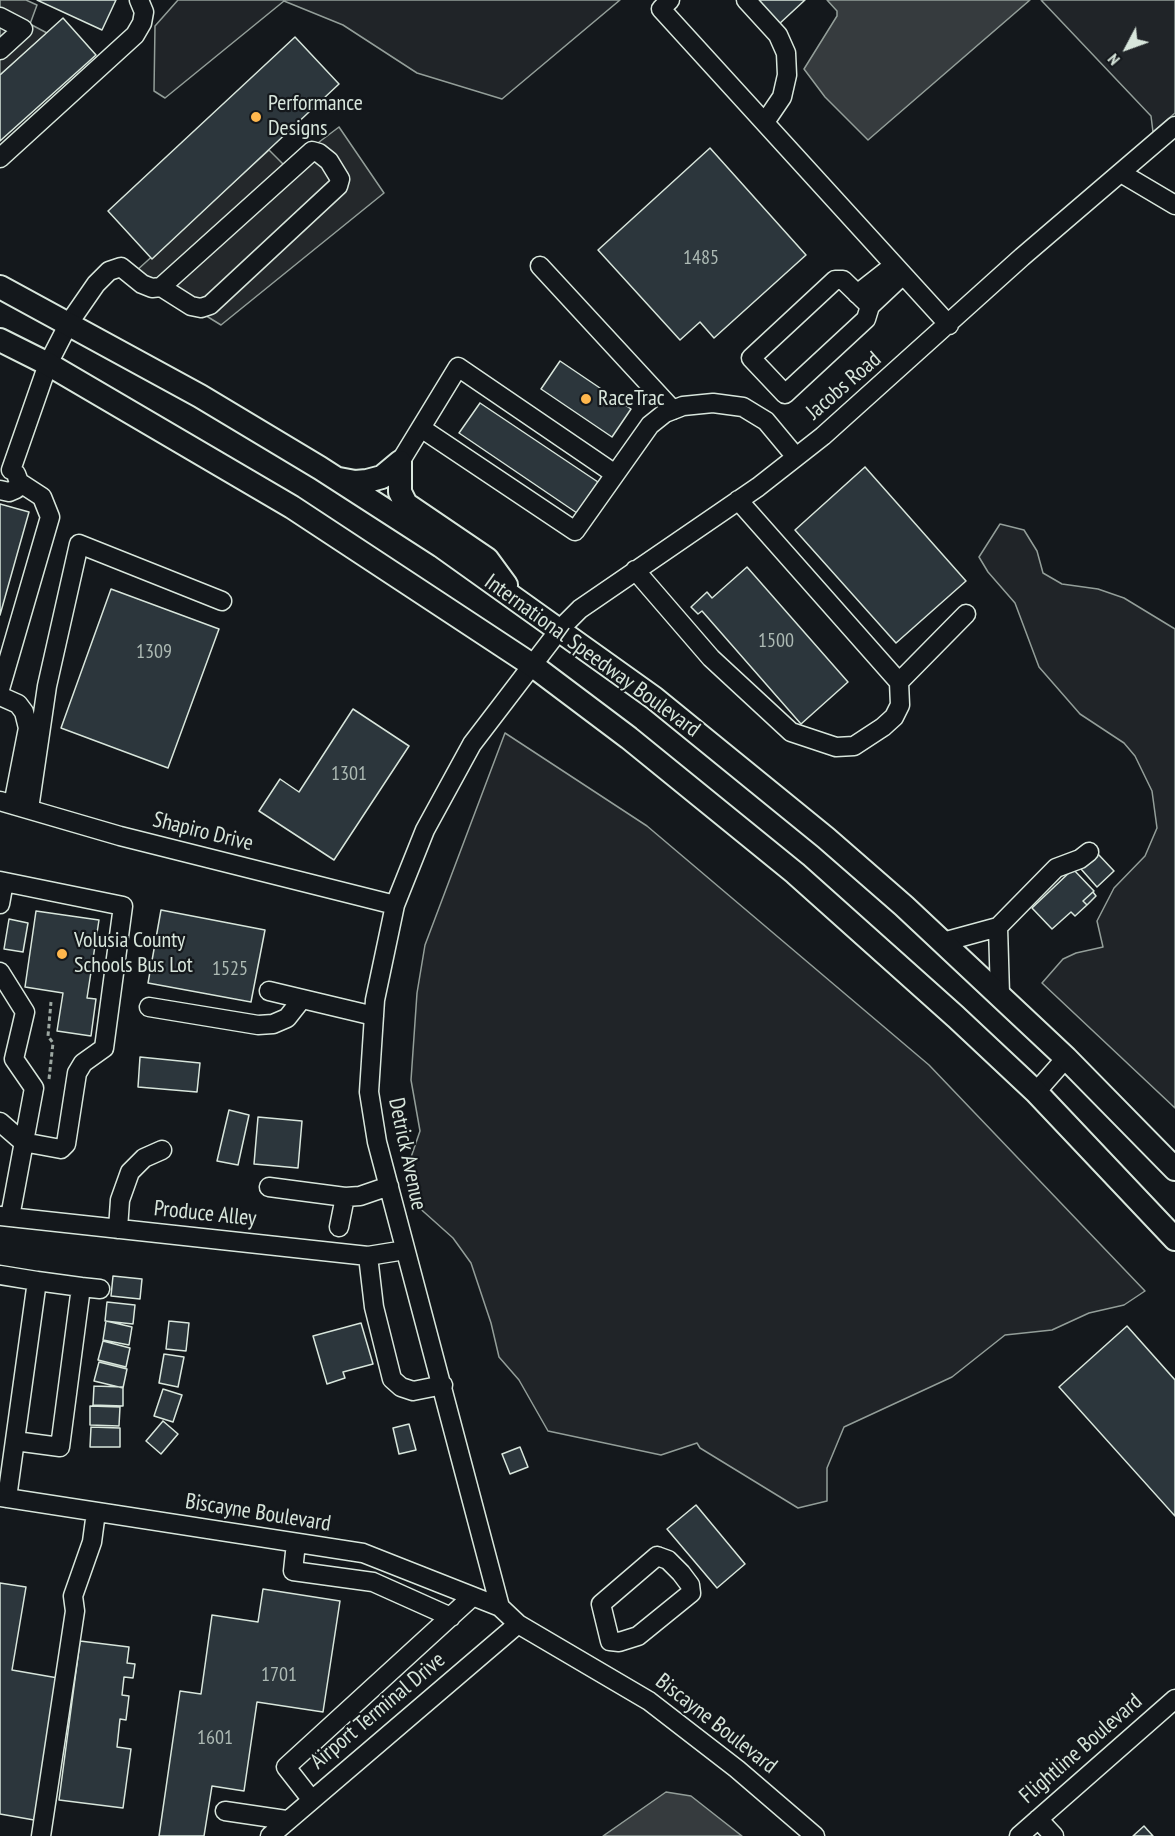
<!DOCTYPE html>
<html>
<head>
<meta charset="utf-8">
<style>
	body { margin:0 }
	#map { position:relative; width:1175px; height:1836px; overflow:hidden; background:#14181c; font-family:"PT Sans Narrow",sans-serif }
	canvas { display:block }
	.north { position:absolute; left:1097px; top:18px; width:60px; height:60px; -webkit-text-stroke:4px #14181c; paint-order:stroke; rotate:229deg; font-size:16px; font-weight:700; line-height:24px; text-align:center; color:#d8e6dc }
	.north::after { content:''; display:block; margin:auto; width:21px; height:27px; background:#d8e6dc; clip-path:polygon(50% 0,100% 100%,50% 72%,0 100%) }
</style>
</head>
<body>
<div id="map">
<canvas width="1175" height="1836"></canvas>
<div class="north">N</div>
</div>
<script>
const c = document.querySelector('canvas').getContext('2d');
c.lineJoin = 'round';
function fillPath(path, color) {
  c.fillStyle = color;
  c.fill(path, 'evenodd');
}
function poly(rows) {
  const path = new Path2D();
  for (const r of rows) {
    path.moveTo(r[0], r[1]);
    for (let i = 2; i < r.length; i += 2) path.lineTo(r[i], r[i + 1]);
  }
  return path;
}
function strokePath(path, color, width, dash) {
  c.strokeStyle = color;
  c.lineWidth = width;
  c.lineCap = dash ? 'butt' : 'round';
  c.setLineDash(dash || []);
  c.stroke(path);
}
function label(font, color, halo, rows, align = 'center') {
  c.font = font + ' "PT Sans Narrow",sans-serif';
  c.lineWidth = 4.5;
  c.setLineDash([]);
  c.textBaseline = 'middle';
  c.strokeStyle = halo;
  c.fillStyle = color;
  for (const [text, x, y, turn = 0] of rows) {
    c.save();
    c.translate(x, y);
    c.rotate((+turn || 0) * Math.PI / 180);
    c.textAlign = isNaN(turn) ? turn : align;
    if (halo) c.strokeText(text, 0, 0);
    c.fillText(text, 0, 0);
    c.restore();
  }
}
const green = poly([
	[178,0,620,0,502,99,417,73,343,25,284,1,165,98,154,91,155,26,178,0],
	[1041,0,1175,0,1175,113,1153,132,1151,116,1041,0],
	[1000,524,1024,530,1037,551,1043,573,1062,584,1098,589,1124,598,1175,629,1175,1108,1042,983,1063,959,1076,953,1103,947,1097,921,1114,888,1145,856,1157,828,1152,791,1135,756,1124,743,1080,714,1039,667,1015,603,988,572,979,557,1000,524],
	[505,733,647,826,929,1065,1145,1291,1124,1305,1089,1313,1052,1330,1005,1335,952,1377,844,1427,827,1468,827,1501,798,1508,700,1448,697,1443,661,1455,548,1431,519,1380,499,1357,491,1323,471,1263,453,1238,415,1204,407,1169,420,1131,411,1080,417,993,425,945,505,733]
]);
fillPath(green, '#202428');
strokePath(green, '#939e99', 1.5);
const parking = poly([
	[0,0,26,0,37,5,30,24,47,33,0,75,0,0],
	[339,127,384,193,221,325,135,272,269,150,286,167,339,127]
]);
fillPath(parking, '#24282b');
strokePath(parking, '#939e99', 1.5);
const water = poly([
	[827,0,1030,0,868,140,825,97,804,69,837,16,837,11,827,0],
	[666,1792,691,1796,742,1836,603,1836,666,1792]
]);
fillPath(water, '#363b3e');
strokePath(water, '#939e99', 1.5);
const building = poly([
	[37,0,116,0,102,30,37,0],
	[754,0,805,0,778,25,754,0],
	[63,18,96,55,0,141,0,75,63,18],
	[295,37,339,84,152,259,108,211,295,37],
	[710,148,806,255,714,338,700,322,680,340,598,250,710,148],
	[560,361,631,409,612,437,541,389,560,361],
	[480,403,598,482,577,513,459,433,480,403],
	[865,467,966,581,896,643,795,530,865,467],
	[0,504,29,512,0,615,0,504],
	[747,567,848,682,801,724,702,611,698,614,691,607,707,592,712,598,747,567],
	[111,589,219,629,168,768,61,728,111,589],
	[353,709,409,746,334,860,259,811,280,779,299,792,353,709],
	[1098,854,1114,871,1097,887,1081,869,1098,854],
	[1073,869,1094,891,1083,901,1087,905,1075,916,1071,912,1052,929,1032,908,1073,869],
	[1093,892,1096,896,1087,905,1083,901,1093,892],
	[161,910,265,930,251,1002,148,983,161,910],
	[36,911,99,920,87,998,96,999,91,1036,57,1031,63,993,25,987,36,911],
	[9,919,28,923,23,952,4,949,9,919],
	[140,1057,200,1063,197,1092,138,1087,140,1057],
	[229,1110,249,1115,238,1165,217,1161,229,1110],
	[258,1117,302,1121,298,1168,254,1164,258,1117],
	[113,1276,142,1279,140,1299,111,1296,113,1276],
	[107,1302,135,1305,133,1324,105,1321,107,1302],
	[106,1321,132,1327,129,1345,103,1340,106,1321],
	[169,1321,189,1323,186,1351,166,1349,169,1321],
	[361,1323,373,1364,343,1372,345,1378,327,1384,313,1336,361,1323],
	[1127,1326,1175,1380,1175,1516,1059,1387,1127,1326],
	[103,1341,130,1348,126,1367,98,1360,103,1341],
	[164,1354,184,1357,178,1387,159,1383,164,1354],
	[99,1362,127,1369,123,1388,94,1381,99,1362],
	[94,1386,123,1387,123,1406,93,1405,94,1386],
	[163,1389,182,1395,173,1422,154,1416,163,1389],
	[90,1406,120,1407,119,1426,90,1425,90,1406],
	[163,1421,178,1434,161,1454,146,1441,163,1421],
	[409,1424,416,1450,399,1454,393,1428,409,1424],
	[91,1427,120,1428,120,1447,90,1447,91,1427],
	[520,1447,528,1467,510,1474,502,1454,520,1447],
	[696,1505,745,1564,717,1588,667,1529,696,1505],
	[0,1583,26,1587,12,1670,58,1678,34,1820,0,1814,0,1583],
	[263,1589,340,1601,323,1712,257,1702,244,1791,212,1786,204,1836,159,1836,180,1691,201,1694,212,1615,258,1622,263,1589],
	[80,1641,129,1647,127,1663,135,1664,133,1678,124,1677,122,1695,129,1696,126,1720,120,1719,117,1747,131,1749,123,1808,59,1800,80,1641],
	[1144,1826,1153,1836,1133,1836,1144,1826]
]);
fillPath(building, '#2c363c');
strokePath(building, '#d8e6dc', 1.5);
const minor = poly([
	[670,0,661,9,949,325],
	[746,0,778,35,786,53,787,75,782,97,765,122],
	[0,17,23,29,0,50],
	[0,158,135,35,142,23,144,12,139,0],
	[1121,173,1175,205],
	[540,266,673,410],
	[857,294,894,265],
	[870,306,843,280,835,280,751,358,785,394,866,319,870,306,903,275],
	[421,428,575,531,650,425,665,413,683,406,713,403,743,407,766,421,796,457],
	[400,462,458,367,615,474],
	[11,470,48,364,69,323,96,284,109,271,121,267,142,284,152,288,161,287,312,151,319,153,329,161,340,179,338,186,210,305,201,308,191,306,161,287],
	[0,490,9,492,16,489,19,482,16,474],
	[635,570,711,658,791,732,836,747,854,746,883,727,894,717,900,705,899,682,738,500],
	[899,682,966,614],
	[0,689,50,517,42,497,19,482],
	[0,696,18,704,24,712,28,728,13,805],
	[0,801,120,836,395,905],
	[29,809,47,686,79,544,222,601],
	[0,881,123,906,104,1048,83,1063,77,1073,66,1144,61,1149,23,1142,0,1122],
	[0,904,4,882],
	[998,927,1056,868,1080,859,1089,852],
	[943,942,998,927,1000,994],
	[0,972,25,1012,14,1059,34,1088,10,1217],
	[269,991,374,1016],
	[149,1007,258,1025,273,1024,287,1018,302,999],
	[1036,1092,1066,1058],
	[269,1187,345,1197,360,1196,389,1186],
	[0,1216,368,1256,405,1250],
	[339,1227,345,1197],
	[118,1229,120,1200,130,1172,144,1158,162,1150],
	[368,1256,374,1307,392,1379,401,1387,413,1391,443,1385],
	[0,1275,37,1281,7,1498],
	[81,1287,100,1289],
	[15,1441,60,1447,81,1287,37,1281],
	[0,1497,363,1553,500,1607,518,1624,649,1701,737,1769,815,1836],
	[296,1543,293,1571,373,1582,451,1617],
	[657,1556,668,1560,681,1573,690,1585,691,1593,638,1636,619,1642,610,1641,601,1604,657,1556],
	[500,1607,377,1142,369,1092,375,1000,395,905,425,830,472,744,560,629,580,609,758,487,823,436,1022,257,1175,126],
	[311,1799,286,1767,472,1597],
	[225,1811,286,1820],
	[1038,1819,1054,1836],
	[41,1836,75,1611,73,1596,92,1542,96,1512],
	[270,1836,518,1624],
	[1019,1836,1175,1699]
]);
const major = poly([
	[0,287,200,396,320,468,441,546,654,698,826,838,904,906,1066,1058,1175,1169],
	[0,340,48,364,292,507,532,665,629,738,795,873,956,1017,1036,1092,1175,1239],
	[400,462,400,492,406,504,487,559,506,585],
	[339,479,355,482,367,481,382,477,400,462]
]);
strokePath(minor, '#d8e6dc', 21);
strokePath(major, '#d8e6dc', 26);
strokePath(poly([
	[49,1079,53,1043,48,1036,51,1002]
]), '#9da8a2', 3, [4.5, 3]);
strokePath(minor, '#14181c', 18);
strokePath(major, '#14181c', 22);
for (const [x, y, r, color] of [
	[256,117,6,"#ffb74d"],
	[586,399,6,"#ffb74d"],
	[62,954,6,"#ffb74d"]
]) {
  const dot = new Path2D();
  dot.arc(x, y, r, 0, 2 * Math.PI);
  c.fillStyle = color;
  c.fill(dot);
  strokePath(dot, '#14181c', 2);
}
label('20px', '#adbab4', null, [
	["1485",701,258],
	["1500",776,641],
	["1309",154,652],
	["1301",349,774],
	["1525",230,969],
	["1701",279,1675],
	["1601",215,1738]
]);
label('22px', '#d8e6dc', '#14181c', [
	["Performance",268,104],
	["Designs",268,129],
	["RaceTrac",598,399],
	["Volusia County",74,941],
	["Schools Bus Lot",74,966]
], 'left');
label('22px', '#d8e6dc', '#14181c', [
	["Jacobs Road",844,386,-41],
	["International Speedway Boulevard",592,656,36],
	["Shapiro Drive",203,832,14],
	["Detrick Avenue",407,1154,78],
	["Produce Alley",205,1214,6],
	["Biscayne Boulevard",258,1513,9],
	["Airport Terminal Drive",378,1711,-40],
	["Biscayne Boulevard",716,1724,38],
	["Flightline Boulevard",1081,1749,-41]
]);
</script>
</body>
</html>
